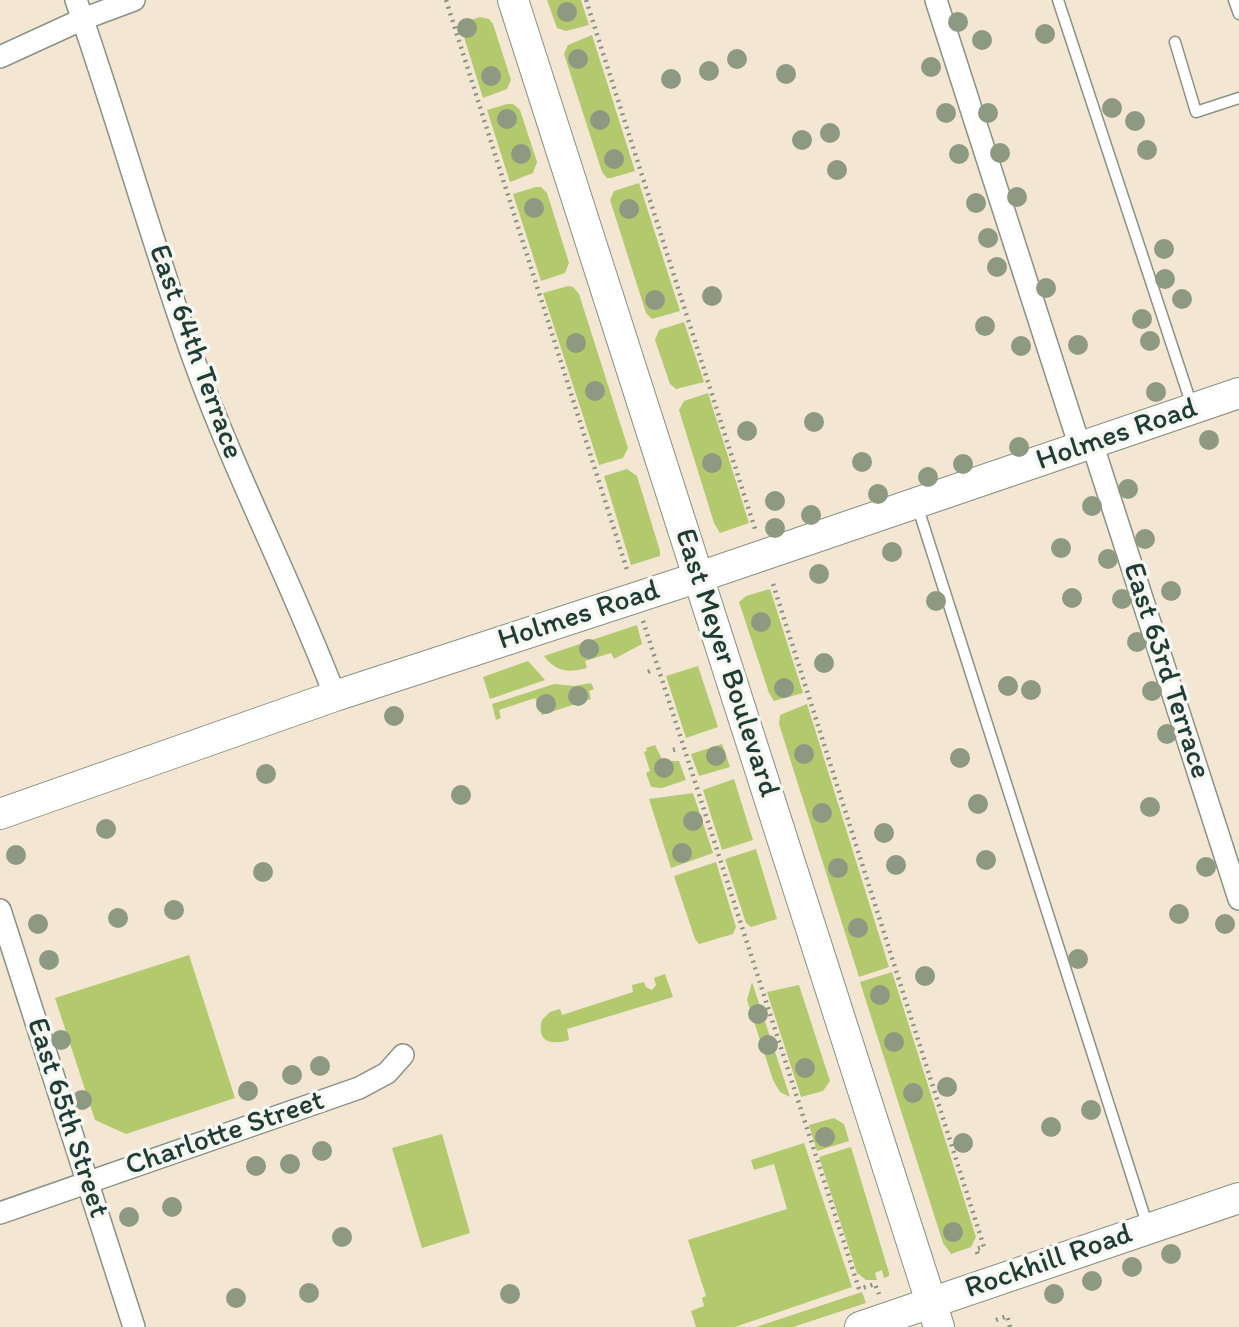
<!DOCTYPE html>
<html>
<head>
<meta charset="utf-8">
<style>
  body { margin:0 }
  canvas { display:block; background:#f3e7d3 }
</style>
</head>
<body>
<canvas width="1239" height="1327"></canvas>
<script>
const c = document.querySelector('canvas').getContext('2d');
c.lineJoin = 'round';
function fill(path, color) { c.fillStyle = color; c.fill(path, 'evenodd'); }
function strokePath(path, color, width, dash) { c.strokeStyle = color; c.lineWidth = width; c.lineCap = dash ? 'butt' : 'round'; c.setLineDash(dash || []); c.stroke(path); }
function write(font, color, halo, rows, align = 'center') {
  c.font = font + ' Itim,sans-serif'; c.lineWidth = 7; c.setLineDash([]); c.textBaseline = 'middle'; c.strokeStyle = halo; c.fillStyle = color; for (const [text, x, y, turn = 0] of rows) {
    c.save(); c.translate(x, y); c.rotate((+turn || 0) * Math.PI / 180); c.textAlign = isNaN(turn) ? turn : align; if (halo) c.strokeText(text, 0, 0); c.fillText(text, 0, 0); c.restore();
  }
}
const green = new Path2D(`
  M547,0H581L589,25L566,31L557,28Z
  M480,17L489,19L493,24L511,80L507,89L483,98L460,24Z
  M592,35L635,171L611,178H607L602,172L564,54L568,45Z
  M507,104H513L520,110L537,162L533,173L510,182L487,110Z
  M639,183L680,311L652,319L646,313L610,200L614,191Z
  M536,187H541L547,193L569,263L565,273L541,281L513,194Z
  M568,286L573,287L579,294L628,448L623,458L599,465L543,293Z
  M684,322L704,382L676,389L670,384L655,340L659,330Z
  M708,393L749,523L720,533L714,523L679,410L684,401Z
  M627,469L637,476L660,551V556L631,565L604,476Z
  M770,589L803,693L774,701L769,693L739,602L746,596Z
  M637,625L642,644L614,659L611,653L585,661L587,668C568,673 556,672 544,656Z
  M528,661L545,680L490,699L483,677Z
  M698,666L718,727L686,738L666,676Z
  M591,683L594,689L589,691L591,699L542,715L535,698L499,710L501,718L496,720L492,704L554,684L574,686Z
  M807,704L889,967L859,977L779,724L780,715Z
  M722,744L730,767L699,776L691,754Z
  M655,745L663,761H679L686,780L662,788L651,787L646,773L650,771L644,752L647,751L646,748Z
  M734,779L753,840L722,850L703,790Z
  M693,793L713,853L671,868L649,799Z
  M756,849L777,919L751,927L746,923L725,859Z
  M716,862L736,927L733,934L699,944L695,939L674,876Z
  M189,955L235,1098L126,1134L95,1120L55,998Z
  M892,972L976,1237L971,1247L951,1254L943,1243L860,982Z
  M665,974L673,997L567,1029L569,1040C552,1045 536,1043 542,1020L550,1012L560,1009L562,1015L633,992L632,985L644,982L646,987L652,990L656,985L654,978Z
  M752,982L790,1097L780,1092L773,1080L747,1000Z
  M799,985L830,1081L823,1091L801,1097L767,992Z
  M834,1118L844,1124L849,1141L817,1151L809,1125Z
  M442,1134L470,1233L422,1248L392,1148Z
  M804,1143L852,1287L735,1327H696L691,1311L704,1306L702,1298L706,1296L688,1240L787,1209L774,1164L754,1170L751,1160Z
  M851,1147L889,1273V1276L884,1278L882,1270L875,1273L877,1280H866L857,1273L819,1157Z
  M862,1292L866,1303L793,1327H756Z`);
const path = new Path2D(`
  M446,0L628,573
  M586,0L755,529
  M773,584L984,1247L976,1249L979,1258
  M643,621L859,1289L875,1284L879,1294
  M648,672L652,670
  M673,750L677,749
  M996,1320L1007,1316L1010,1327`);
const service = new Path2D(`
  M1058,0L1192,406
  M1234,0L1239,14
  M1175,42L1196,112L1239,98
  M917,505L1148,1227`);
const minor = new Path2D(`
  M76,0C118,120 152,243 195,363C236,476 292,583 335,696
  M936,0L1080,447
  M0,57L83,19L134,0
  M1092,443L1239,899
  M0,910L134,1327
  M0,1213L359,1088L387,1073L403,1055`);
const secondary = new Path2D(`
  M513,0L939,1327
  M0,814L335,696L699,577L1239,393
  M860,1327L1239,1198`);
const trees = [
  [567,12],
  [958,22],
  [467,28],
  [1045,34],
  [982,40],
  [578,59],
  [737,59],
  [931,67],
  [709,71],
  [786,74],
  [491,76],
  [671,79],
  [1112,108],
  [946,113],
  [988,113],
  [507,119],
  [600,120],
  [1135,121],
  [830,133],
  [802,140],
  [1147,150],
  [1000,153],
  [521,154],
  [959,154],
  [614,159],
  [837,170],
  [1017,197],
  [976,203],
  [534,208],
  [629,209],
  [988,238],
  [1164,249],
  [997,267],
  [1165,279],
  [1046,288],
  [712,296],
  [1182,299],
  [655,300],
  [1142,319],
  [985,326],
  [1150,341],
  [576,343],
  [1078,345],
  [1021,346],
  [595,391],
  [1156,392],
  [814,422],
  [747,431],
  [1209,440],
  [1019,447],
  [862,462],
  [712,463],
  [963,464],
  [928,477],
  [1128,489],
  [878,494],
  [775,501],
  [1092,506],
  [811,515],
  [775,528],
  [1145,539],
  [1061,548],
  [892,552],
  [1108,559],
  [819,574],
  [1171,591],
  [1072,598],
  [1122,599],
  [936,601],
  [761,622],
  [1137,642],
  [589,649],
  [824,663],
  [1008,686],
  [784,688],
  [1031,690],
  [1152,691],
  [578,696],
  [546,704],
  [394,716],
  [1167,734],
  [804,754],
  [716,756],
  [960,758],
  [664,768],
  [266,774],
  [461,795],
  [978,804],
  [1150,807],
  [822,813],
  [693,821],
  [106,829],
  [884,833],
  [682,853],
  [16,855],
  [986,860],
  [896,865],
  [1206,867],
  [838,868],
  [263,872],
  [174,910],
  [1179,914],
  [118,918],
  [38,924],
  [1225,924],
  [858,928],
  [1078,959],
  [49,960],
  [925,976],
  [880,995],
  [758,1014],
  [61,1040],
  [894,1042],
  [768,1045],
  [320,1066],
  [805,1068],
  [292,1075],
  [947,1087],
  [248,1091],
  [913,1093],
  [82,1100],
  [1091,1110],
  [1051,1127],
  [825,1137],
  [963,1143],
  [322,1151],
  [290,1164],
  [256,1166],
  [172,1207],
  [129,1217],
  [953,1232],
  [342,1237],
  [1171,1254],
  [1132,1267],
  [1092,1281],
  [309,1293],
  [510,1294],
  [1054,1294],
  [236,1298]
];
const streetNames = [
  ["East 64th Terrace",195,352,70],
  ["Holmes Road",1117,435,-19],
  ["Holmes Road",579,616,-18],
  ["East Meyer Boulevard",726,663,72],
  ["East 63rd Terrace",1166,671,72],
  ["East 65th Street",67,1118,72],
  ["Charlotte Street",225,1134,-19],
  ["Rockhill Road",1049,1262,-19]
];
fill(green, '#b2c96e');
strokePath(service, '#899284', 13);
strokePath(minor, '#899284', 24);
strokePath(secondary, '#899284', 32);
strokePath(path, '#899284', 4.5, [2, 5]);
strokePath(service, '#fff', 10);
strokePath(minor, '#fff', 21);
strokePath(secondary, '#fff', 30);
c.fillStyle = '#8e9982';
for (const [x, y] of trees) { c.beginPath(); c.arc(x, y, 10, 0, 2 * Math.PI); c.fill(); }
write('30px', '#1f3d34', '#f6f6f2', streetNames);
</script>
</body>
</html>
